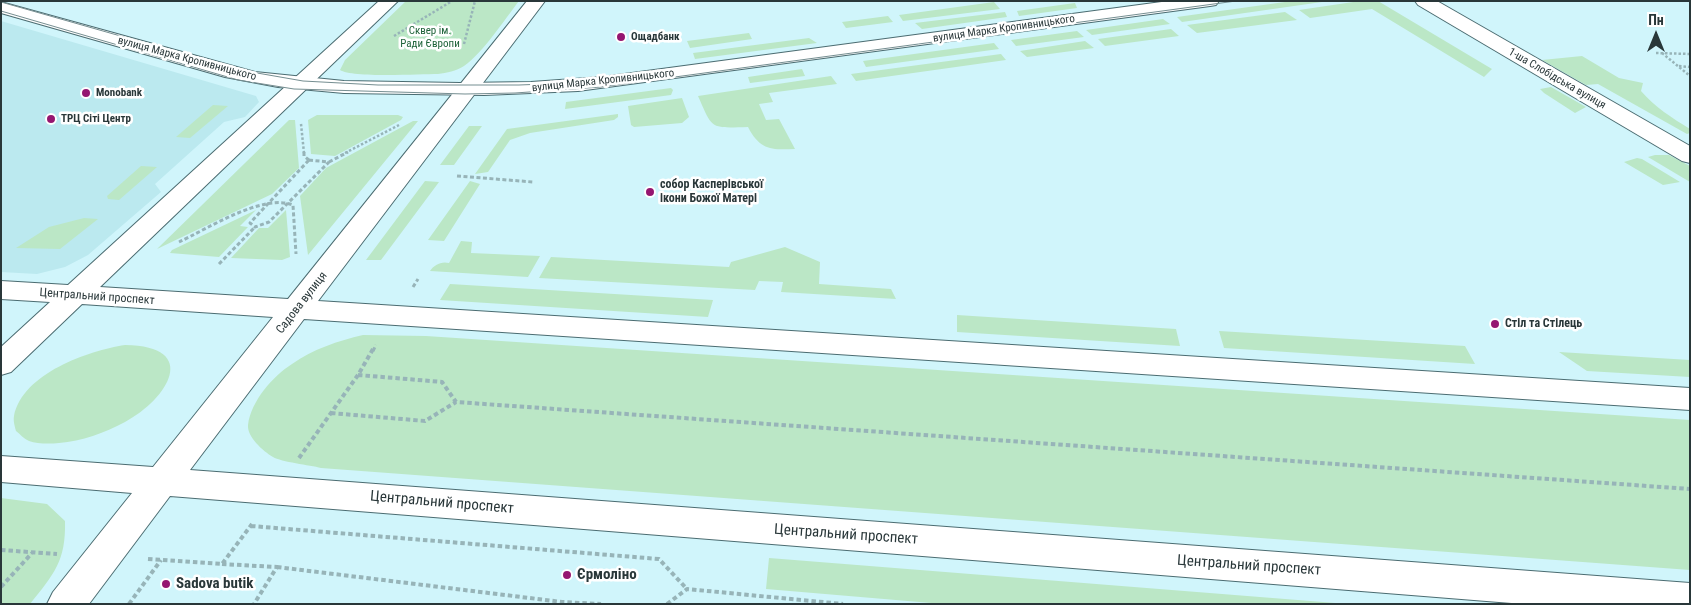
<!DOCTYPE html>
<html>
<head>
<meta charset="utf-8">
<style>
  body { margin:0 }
  #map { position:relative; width:1691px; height:605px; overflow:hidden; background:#d0f5fb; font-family:"Roboto Condensed",sans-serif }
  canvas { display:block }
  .frame { position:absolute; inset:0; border:2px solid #293739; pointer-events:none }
  .north { position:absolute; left:1631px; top:10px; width:50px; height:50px; -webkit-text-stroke:4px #fff; paint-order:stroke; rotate:0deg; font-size:14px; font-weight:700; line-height:20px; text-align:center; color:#293739 }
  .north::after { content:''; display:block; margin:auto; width:18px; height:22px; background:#293739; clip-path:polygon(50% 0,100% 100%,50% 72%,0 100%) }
</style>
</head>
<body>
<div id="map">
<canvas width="1691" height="605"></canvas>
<div class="frame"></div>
<div class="north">Пн</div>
</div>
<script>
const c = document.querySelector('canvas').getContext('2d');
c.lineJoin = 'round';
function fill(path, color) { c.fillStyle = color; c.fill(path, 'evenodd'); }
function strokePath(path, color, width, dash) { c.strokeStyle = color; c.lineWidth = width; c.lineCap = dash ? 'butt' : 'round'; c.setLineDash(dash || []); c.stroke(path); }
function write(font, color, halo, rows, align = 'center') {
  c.font = font + ' "Roboto Condensed",sans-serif'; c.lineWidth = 5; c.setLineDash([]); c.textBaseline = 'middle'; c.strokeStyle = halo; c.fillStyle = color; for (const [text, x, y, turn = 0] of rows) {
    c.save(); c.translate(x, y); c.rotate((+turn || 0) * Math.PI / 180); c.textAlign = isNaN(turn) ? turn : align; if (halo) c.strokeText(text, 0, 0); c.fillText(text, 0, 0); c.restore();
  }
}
const built = new Path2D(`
  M1,21L256,96L259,102L245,117L224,122L155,184L161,192L88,255L65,267L37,274L1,272Z`);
const green = new Path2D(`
  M406,1H519C505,19 482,54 464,66C456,71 447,73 438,74C420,74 352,78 340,70L345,60Z
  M1292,1H1329L1182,22L1177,17Z
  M1360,1H1378L1492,69L1484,77L1372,9L1310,18L1299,10Z
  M994,2L1000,9L903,21L899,15Z
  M1075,3L1077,8L1019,16L1017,11Z
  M1005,12L1007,17L922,29L915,23Z
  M1285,12L1297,20L1197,33L1187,25Z
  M888,16L893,22L846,28L842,22Z
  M1163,19L1170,24L1092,35L1086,30Z
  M1171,29L1179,36L1105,46L1098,39Z
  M1077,31L1084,37L1016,46L1011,40Z
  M749,33L752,39L690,48L687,41Z
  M809,38L817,43L695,59L693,53Z
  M1085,41L1094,48L1027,57L1020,51Z
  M994,43L999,49L866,67L863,61Z
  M1001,54L1006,60L856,81L851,74Z
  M1582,56L1619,78L1643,83L1641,91C1655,107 1672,118 1690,129V133L1687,134L1598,84L1586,85L1542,60Z
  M802,69L805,76L750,83L748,77Z
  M831,76L837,84L769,93L773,102L759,104L766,120L779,119L795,149C771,150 760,150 748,127C710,128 713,130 698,96Z
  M1551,87L1586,107L1575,113L1544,93L1540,89Z
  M671,88L673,90L671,95L565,109L566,102Z
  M682,98L689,117L682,123L634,127L631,125L628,106Z
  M213,105L228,106L190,138L176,137Z
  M618,114V117L614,120L530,133L510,140L488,172L475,174L507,129Z
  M317,115H398L403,117L401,120L335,156L311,154L308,120Z
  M289,120H295L299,168L272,194L157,249Z
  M413,121H418L308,255L300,196L326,168Z
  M469,126H482L454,165H440Z
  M1655,155H1669L1690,166V182L1648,157Z
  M1637,158L1642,159L1680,182L1663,185L1624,162Z
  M141,166L157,167L119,200L108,199L107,196Z
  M425,181L439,182L381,260H366Z
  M470,181L480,184L444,241L428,240Z
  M256,210L240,226L248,227L219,257L170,253L172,250Z
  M286,210L290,257L282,260L231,258L259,228H268Z
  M84,218L98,219L60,249L16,248L49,227Z
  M461,241L472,242L471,253L540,256L528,277L430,271C434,265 441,261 449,263Z
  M785,247L820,262L819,284L891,289L896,299L781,292L783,282L759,281L755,290L539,278L551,257L729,267L731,262Z
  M450,284L713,300L708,317L440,300Z
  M957,315L1176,329L1180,346L957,332Z
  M1219,331L1465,346L1475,364L1224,348Z
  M363,335L426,336L1690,420V570L321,468C310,465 281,462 273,457C263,451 247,437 248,425C251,401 273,376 292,364C313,349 338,341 363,335Z
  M125,345C201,346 168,399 125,422C104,433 82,441 59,443C50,444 37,444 29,441C24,439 20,434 16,431C15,427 13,421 14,416C23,373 88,351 125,345Z
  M1559,352L1690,360V377L1587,371Z
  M1,498L47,504L65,521C66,561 54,574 30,604H1Z
  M769,558L1348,604H943L766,589Z`);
const pathFar2 = new Path2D(`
  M394,36L452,1
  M464,44L475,1
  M1656,53L1690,54
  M1662,53L1690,76
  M1679,66L1690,67
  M301,124L304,153
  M345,153L399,125`);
const pathFar1 = new Path2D(`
  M304,152V156L309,160
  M309,160L329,162L269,222L255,227L250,223Z
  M329,162L348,152
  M457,176L533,182
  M179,242C207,229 263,193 293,205L296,254
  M219,264L255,227
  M413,287L418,279
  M373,351L376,345`);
const path = new Path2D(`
  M373,349L358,375L442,382L456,402L1690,489
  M331,413L425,421L456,402
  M299,458L358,375
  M251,526L659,559L687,589
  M1,550L57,554
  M148,559L222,564L252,524
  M222,564L277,567L254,604
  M277,567L562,602L601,604
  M1,587L32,553
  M129,604L161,560
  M667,604L687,589L843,604`);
const minor = new Path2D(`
  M1169,1H1219L1216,5L1210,6L578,91L484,95L344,93L278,87L225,77L1,13V2L255,72L344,81L460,83L531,82L602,77Z
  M1415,1H1437L1690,146V163L1682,161L1418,5Z`);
const major = new Path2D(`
  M379,1H398L100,287L288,299L527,1H545L318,301L1690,388V410L304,319L190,470L1690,583V604H1524L170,496L89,604H47L53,592L132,493L1,482V456L153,467L273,317L82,304L11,372L1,375V347L50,302L1,299V281L68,285Z`);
const tram = new Path2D(`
  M1,2L240,70L303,81L378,85H519L570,83L637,75
  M1,11L238,80L294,89L465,94L515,93L601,87L1236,1`);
const markers = [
  [621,37,5,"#951670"],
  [86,93,5,"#951670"],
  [51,119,5,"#951670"],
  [650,192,5,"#951670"],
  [1495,324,5,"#951670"],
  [567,575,5,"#951670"],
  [166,584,5,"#951670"]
];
const farStreetnames = [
  ["вулиця Марка Кропивницького",1004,29,-8],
  ["вулиця Марка Кропивницького",187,59,15],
  ["1-ша Слобідська вулиця",1557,79,30],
  ["вулиця Марка Кропивницького",603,81,-6]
];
const farParknames = [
  ["Сквер ім.",430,31],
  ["Ради Європи",430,44]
];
const farPoinames = [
  ["Ощадбанк",631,37],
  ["Monobank",96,93],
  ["ТРЦ Сіті Центр",61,119]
];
const poiNames = [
  ["собор Касперівської",660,185],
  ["ікони Божої Матері",660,199],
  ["Стіл та Стілець",1505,324]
];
const streetNames = [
  ["Центральний проспект",97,297,4],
  ["Садова вулиця",302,303,-52]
];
const nearStreetnames = [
  ["Центральний проспект",442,503,5],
  ["Центральний проспект",846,535,4],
  ["Центральний проспект",1249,566,4]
];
const nearPoinames = [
  ["Єрмоліно",577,575],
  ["Sadova butik",176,584]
];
fill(built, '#bbe9ef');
fill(green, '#bbe7c6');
strokePath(minor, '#4b6c71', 2);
strokePath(major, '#4b6c71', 2);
strokePath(pathFar2, '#97b4b8', 2.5, [2.5, 2]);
strokePath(pathFar1, '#97b4b8', 3, [4, 2.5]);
strokePath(path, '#97b4b8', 4, [4.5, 3]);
fill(minor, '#fff');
fill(major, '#fff');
strokePath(tram, '#758e91', 1);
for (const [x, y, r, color] of markers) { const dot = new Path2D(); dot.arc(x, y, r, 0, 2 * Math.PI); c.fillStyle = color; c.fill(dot); strokePath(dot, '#fff', 2); }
write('11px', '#293739', '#fff', farStreetnames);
write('11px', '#1f633a', '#fff', farParknames);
write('bold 11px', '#293739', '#fff', farPoinames, 'left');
write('bold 12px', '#293739', '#fff', poiNames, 'left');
write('12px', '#293739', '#fff', streetNames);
write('15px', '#293739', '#fff', nearStreetnames);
write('bold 15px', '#293739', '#fff', nearPoinames, 'left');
</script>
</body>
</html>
